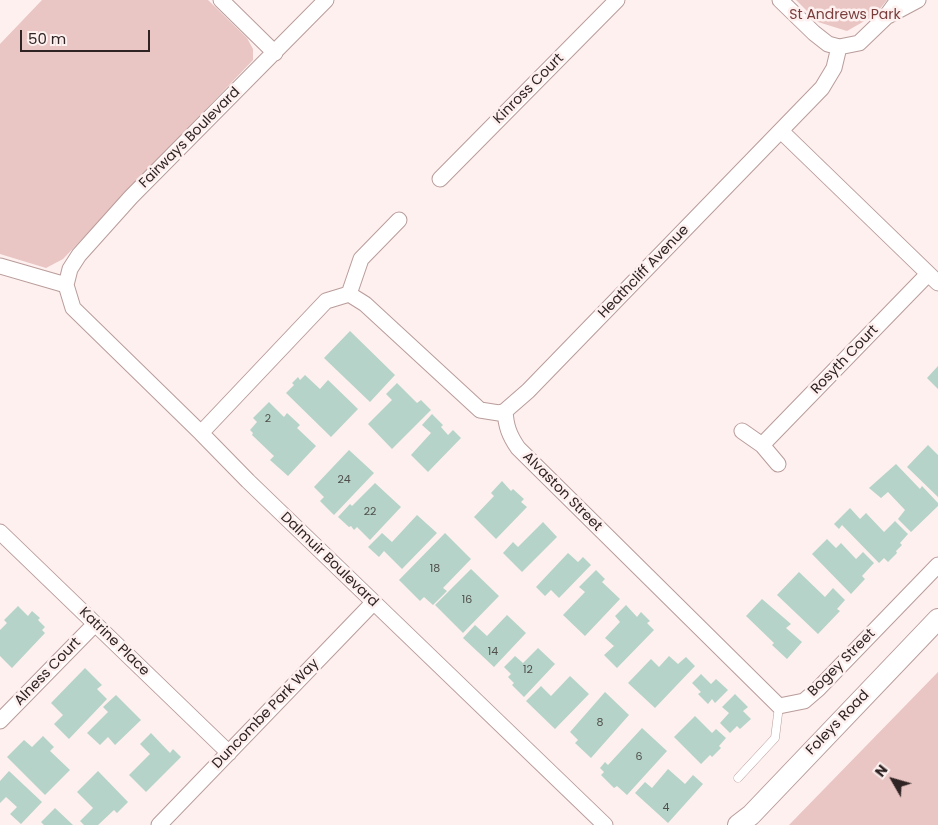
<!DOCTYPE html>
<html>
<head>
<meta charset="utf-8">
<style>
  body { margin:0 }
  #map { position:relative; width:938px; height:825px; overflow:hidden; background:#fdf0ef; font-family:Poppins,sans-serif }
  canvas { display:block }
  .north { position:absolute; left:868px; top:755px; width:50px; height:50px; -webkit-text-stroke:4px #fdf0ef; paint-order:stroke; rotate:308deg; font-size:14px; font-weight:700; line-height:20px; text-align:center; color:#2f2323 }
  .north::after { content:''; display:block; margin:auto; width:18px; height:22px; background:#2f2323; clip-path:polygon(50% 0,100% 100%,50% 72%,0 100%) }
  .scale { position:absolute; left:20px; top:30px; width:130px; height:22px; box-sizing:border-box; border:2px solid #2f2323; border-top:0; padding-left:6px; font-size:15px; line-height:18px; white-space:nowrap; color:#2f2323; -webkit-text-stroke:4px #fdf0ef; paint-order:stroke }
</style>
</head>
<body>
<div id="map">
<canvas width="938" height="825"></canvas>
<div class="north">N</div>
<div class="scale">50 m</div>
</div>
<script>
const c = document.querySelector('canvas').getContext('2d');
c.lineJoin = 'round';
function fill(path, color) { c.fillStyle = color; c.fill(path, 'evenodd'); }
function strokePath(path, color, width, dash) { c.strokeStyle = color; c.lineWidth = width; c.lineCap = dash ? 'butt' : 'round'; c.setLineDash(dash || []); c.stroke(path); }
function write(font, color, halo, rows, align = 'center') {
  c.font = font + ' Poppins,sans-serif'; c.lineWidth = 5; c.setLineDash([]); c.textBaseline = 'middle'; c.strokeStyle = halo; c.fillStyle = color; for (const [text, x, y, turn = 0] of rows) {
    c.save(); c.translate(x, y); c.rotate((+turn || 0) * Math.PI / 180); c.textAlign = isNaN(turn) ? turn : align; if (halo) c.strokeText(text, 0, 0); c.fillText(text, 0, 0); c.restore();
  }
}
const green = new Path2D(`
  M42,0H208L247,38L253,49V60L63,259L46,268L0,254V44Z
  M796,0H887L875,15L847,31L818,22Z
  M938,672V825H789Z`);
const building = new Path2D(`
  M350,331L395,375L370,402L324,358Z
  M938,366V389L927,378Z
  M305,375L320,389L328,380L358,409L331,437L286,393L294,385L292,383L298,377L300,380Z
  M397,383L417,403L421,400L431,410L392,449L368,424L392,400L386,394Z
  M269,402L284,417L287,413L300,425L297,428L316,446L288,476L270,460L274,456L252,435L253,433L250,430L257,422L253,418Z
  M432,414L443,425L441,427L448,435L453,430L461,438L428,472L411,455L431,433L422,425Z
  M928,445L938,455V497L907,467Z
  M349,450L374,473L334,515L320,501L324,497L314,487Z
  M896,464L920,489L922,486L938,503V506L911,532L898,519L905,510L888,492L881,498L869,488Z
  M502,481L511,491L513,489L524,499L521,502L527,507L496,539L474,517L494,496L491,493Z
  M375,483L401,507L370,540L357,527L354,530L351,526L349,527L338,517L350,504L352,506Z
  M850,508L860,519L866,513L884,532L895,521L908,534L900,543L902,545L896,551L897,553L888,562L884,558L879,563L842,525L839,529L834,524Z
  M417,515L437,533L402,569L384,551L379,557L368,547L382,533L392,542Z
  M543,522L557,537L522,572L503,553L513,542L518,547Z
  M445,533L471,559L443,588L447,591L433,605L424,597L420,601L399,580Z
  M827,539L836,548L841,543L856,559L863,552L874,563L862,576L865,579L851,594L812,554Z
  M568,553L578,562L583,557L591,565L559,598L551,590L545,596L536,587Z
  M471,569L499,596L463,633L435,605Z
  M596,570L605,579L602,582L620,599L585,636L563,615L585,592L579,587Z
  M799,572L825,597L833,588L845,600L837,609L840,611L818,634L777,595Z
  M762,599L791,624L786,628L802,642L787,659L772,645L774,643L746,616Z
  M626,605L637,617L641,612L650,621L647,623L654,630L617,668L604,655L614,646L605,638L620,622L615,616Z
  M18,606L28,616L32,611L40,618L38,620L45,627L42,630L45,633L12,668L0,656V630L7,623L4,620Z
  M507,615L526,633L494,667L463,638L475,625L487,636Z
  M538,648L555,664L524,697L512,685L514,683L508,677L511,674L504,667L515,656L523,663Z
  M669,656L678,664L686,657L695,666L655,708L628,683L651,659L659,667Z
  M85,668L102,685L97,689L107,699L69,739L54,724L63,715L51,703Z
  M701,674L711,684L716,679L728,690L715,703L712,699L708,704L698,694L701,692L692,683Z
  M570,676L589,694L555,729L526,701L541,686L551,696Z
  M605,692L629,715L591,758L575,743L578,740L570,732Z
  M735,694L748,707L743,711L751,719L740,729L737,726L730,733L720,723L729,713L722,707Z
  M116,695L141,720L115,745L108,737L100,745L87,733L108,712L103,707Z
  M695,716L712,733L716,729L726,738L719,746L721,748L712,757L710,755L701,764L674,737Z
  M642,728L667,751L627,795L617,786L614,788L601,775L604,772L600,768L605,762L608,765Z
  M151,733L170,753L173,749L181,757L146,792L129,775L150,754L140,744Z
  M43,736L54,747L50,751L70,770L45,795L7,757L24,740L32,747Z
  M668,769L685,784L693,775L703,784L668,823L635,793L645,782L652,788Z
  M9,771L42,802L21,824L10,814L17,807L6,797L0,803V781Z
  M98,771L128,802L117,813L114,810L98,825H84L80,821L93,808L77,792Z
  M55,808L73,825H44L41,822Z`);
const lane = new Path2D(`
  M738,778L775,738L779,706`);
const street = new Path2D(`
  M221,0L275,53
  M780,0L814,33L828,44L839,47L859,43L885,18L898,0
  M888,16L918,0
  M781,131L938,283
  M440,179L617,0
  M0,266L66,285
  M66,285L73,308L201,433L248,481L605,825
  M66,285L70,269L79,255L131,197L326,0
  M349,294L361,259L399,220
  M505,411L528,391L822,88L834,68L839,47
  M742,431L762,445L778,464
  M201,433L326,301L349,294L365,304L480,410L499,413L505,411C506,426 509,435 518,448L779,706L804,701L818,689L938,565
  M762,445L928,274
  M0,532L229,753
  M0,721L95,624
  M159,825L373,603`);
const secondary = new Path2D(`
  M738,825L751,815L938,619`);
const numberNames = [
  ["2",268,419],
  ["24",344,480],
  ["22",370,512],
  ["18",435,569],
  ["16",467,600],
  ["14",493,652],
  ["12",528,670],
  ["8",600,723],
  ["6",639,757],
  ["4",666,808]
];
const parkNames = [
  ["St Andrews Park",845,15]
];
const streetNames = [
  ["Kinross Court",529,89,-45],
  ["Fairways Boulevard",190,138,-45],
  ["Heathcliff Avenue",644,272,-46],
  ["Rosyth Court",845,360,-46],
  ["Alvaston Street",562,492,45],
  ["Dalmuir Boulevard",329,560,44],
  ["Katrine Place",114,642,44],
  ["Bogey Street",842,663,-45],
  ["Alness Court",48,672,-46],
  ["Duncombe Park Way",266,714,-46],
  ["Foleys Road",838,723,-46]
];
fill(green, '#e9c5c3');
fill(building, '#b5d3c8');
strokePath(lane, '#b99c9a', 9);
strokePath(street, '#b99c9a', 17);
strokePath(secondary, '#b99c9a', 22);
strokePath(lane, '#fff', 8);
strokePath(street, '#fff', 15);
strokePath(secondary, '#fff', 20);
write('11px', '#504f4c', null, numberNames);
write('14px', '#793d3b', '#fdf0ef', parkNames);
write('14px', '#2f2323', '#fdf0ef', streetNames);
</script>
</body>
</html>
